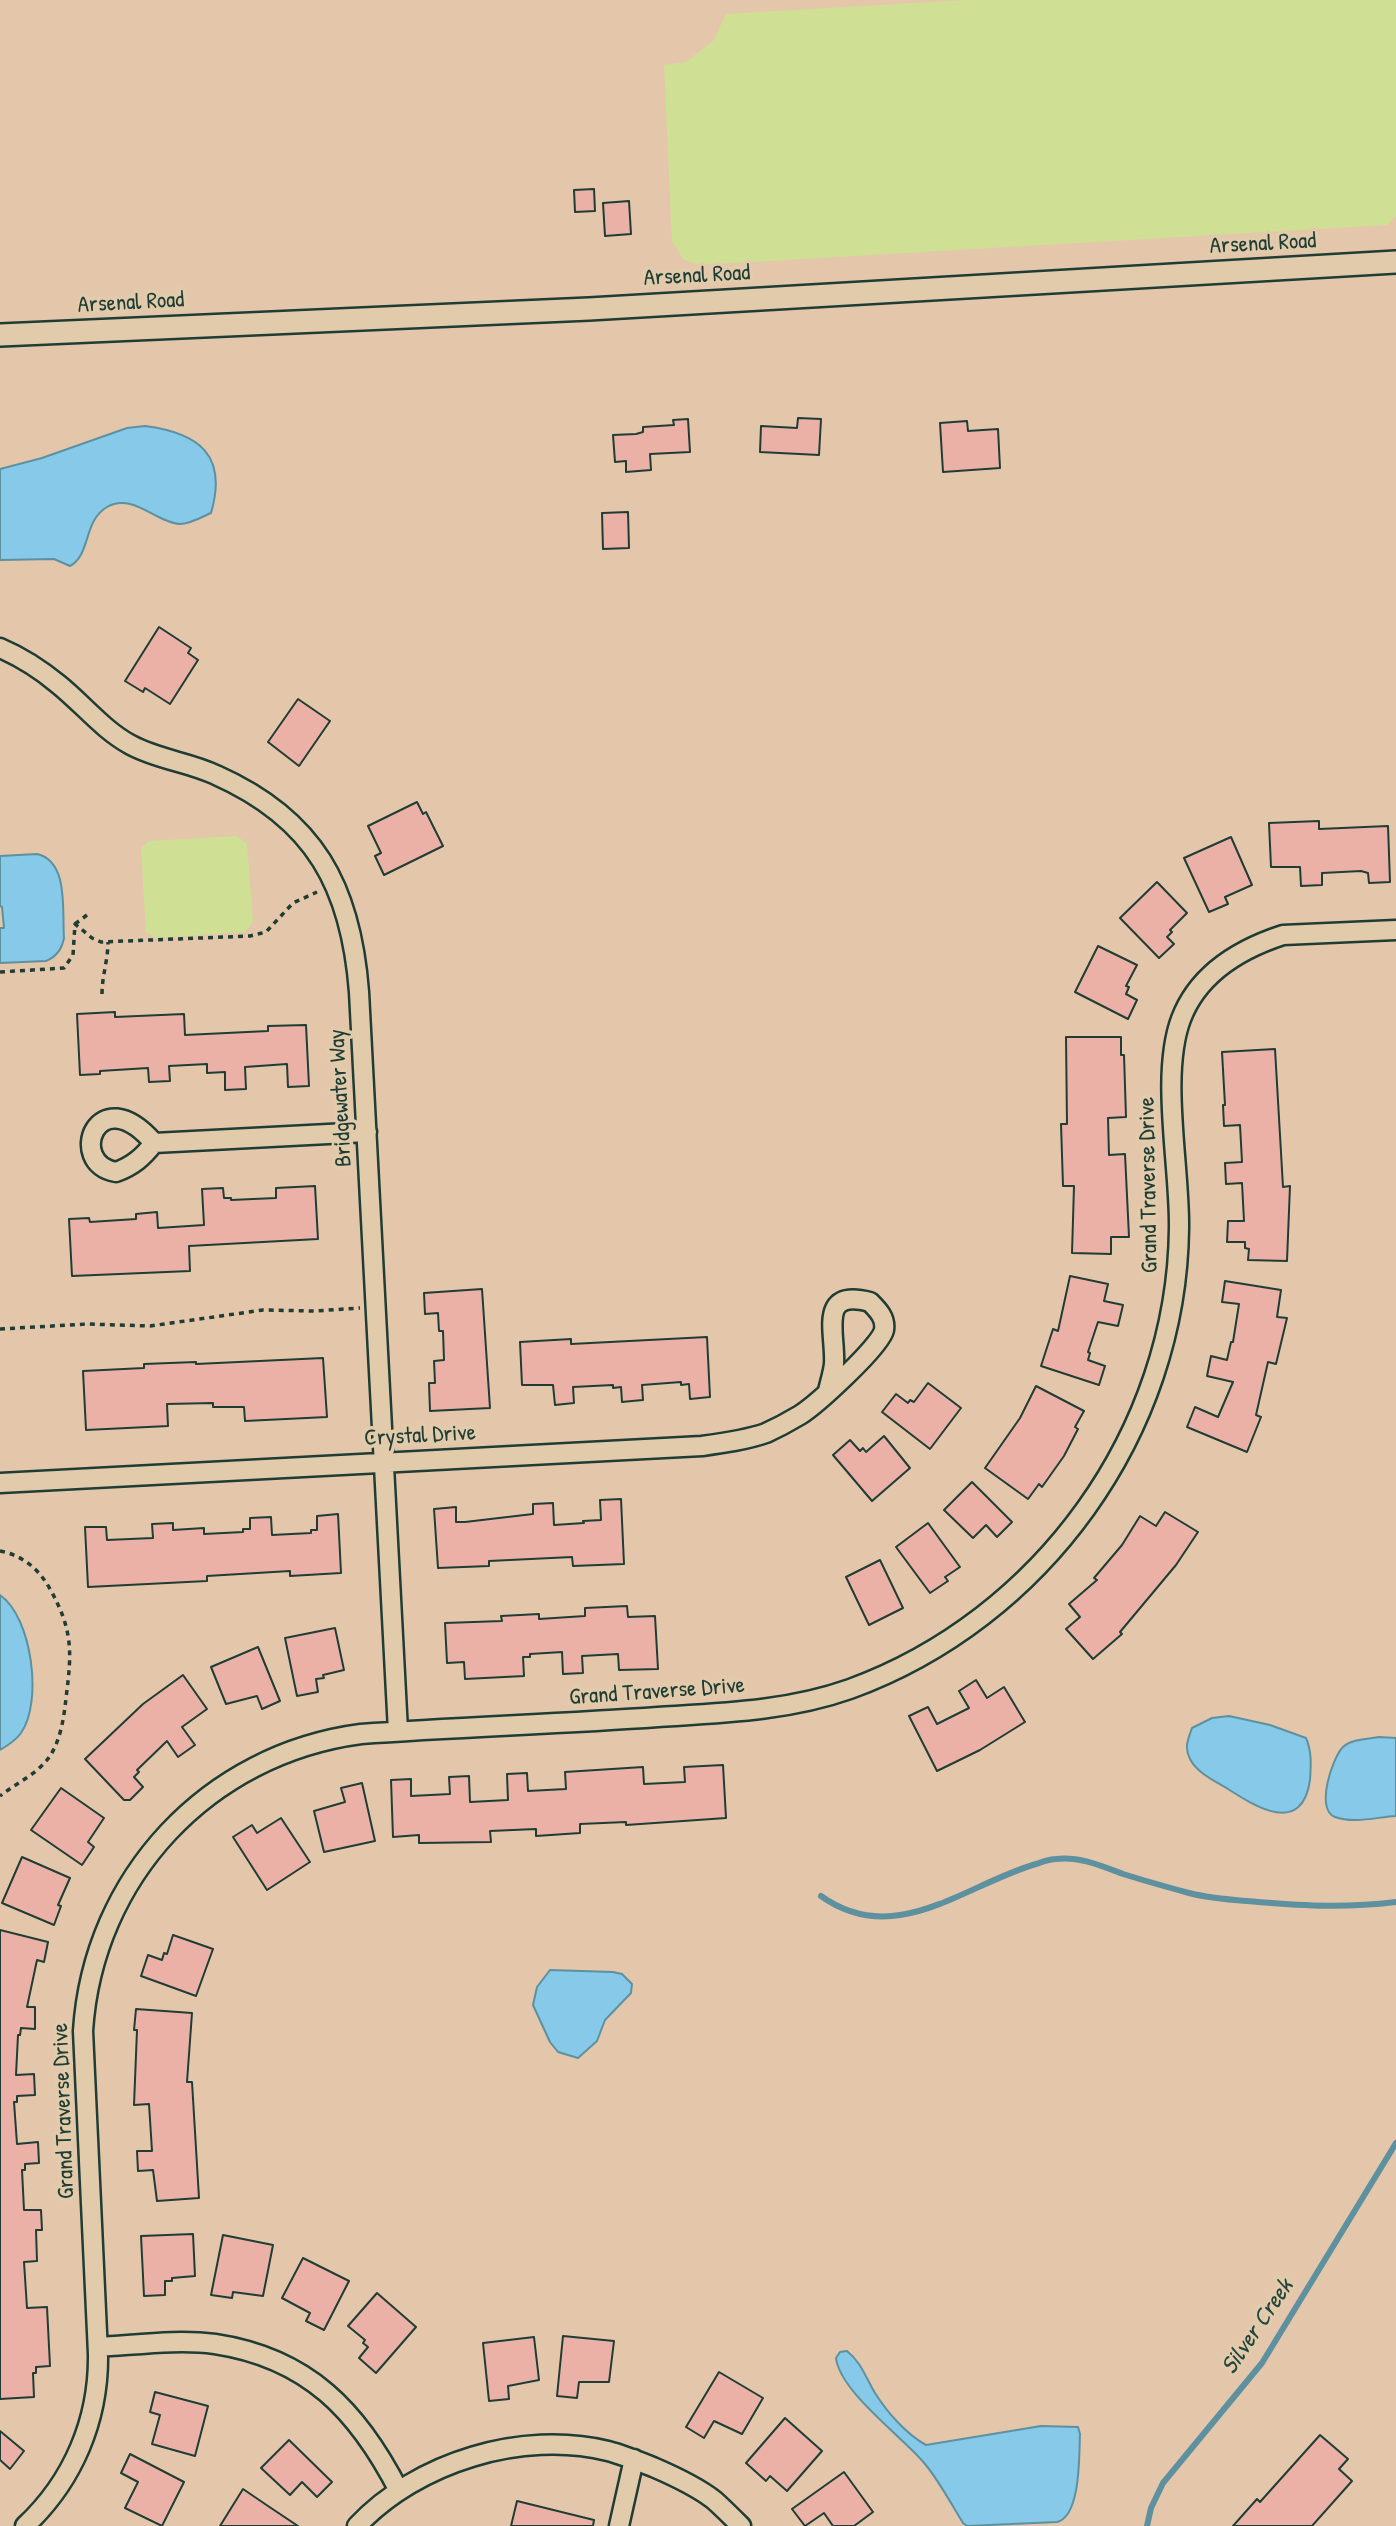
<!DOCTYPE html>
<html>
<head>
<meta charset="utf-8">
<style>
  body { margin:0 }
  canvas { display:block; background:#e4c6aa }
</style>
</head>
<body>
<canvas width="1396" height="2526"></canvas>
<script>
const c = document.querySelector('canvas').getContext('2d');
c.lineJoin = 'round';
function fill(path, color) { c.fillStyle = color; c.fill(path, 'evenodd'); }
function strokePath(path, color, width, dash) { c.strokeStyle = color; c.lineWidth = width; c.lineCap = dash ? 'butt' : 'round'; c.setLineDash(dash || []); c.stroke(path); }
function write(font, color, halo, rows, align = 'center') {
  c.font = font + ' "Patrick Hand",sans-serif'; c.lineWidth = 7; c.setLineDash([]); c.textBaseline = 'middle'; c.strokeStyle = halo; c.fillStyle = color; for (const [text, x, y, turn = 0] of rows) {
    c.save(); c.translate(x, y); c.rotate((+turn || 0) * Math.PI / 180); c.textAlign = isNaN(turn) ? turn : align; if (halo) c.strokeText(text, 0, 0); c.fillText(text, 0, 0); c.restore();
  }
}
const green = new Path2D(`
  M966,0H1396V216L1387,225L699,265L683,259L672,241L664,65L686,62L714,40L726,14Z
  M237,836L247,844L253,922L245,932L156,938L146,932L141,848L149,841Z`);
const water = new Path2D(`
  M145,426C199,433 228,455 211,513C202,517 190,524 180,524C157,523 132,492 107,507C83,521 91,555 70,566L54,559L0,560V469L42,458L127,428Z
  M37,854C69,861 62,911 64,938C62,949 56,957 46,961L0,963V928H4L2,907L0,906V856Z
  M0,1595C32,1617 43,1702 21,1733C16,1740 7,1746 0,1750Z
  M1229,1716L1270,1725L1306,1738C1312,1752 1311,1765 1310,1780C1302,1836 1256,1807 1228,1789C1215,1781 1197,1773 1190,1759C1184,1748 1188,1739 1192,1728L1212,1718Z
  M1379,1737L1396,1738V1816C1377,1817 1354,1824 1335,1817C1315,1810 1332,1758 1343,1747C1351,1739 1368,1739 1379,1737Z
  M550,1970L613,1972L622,1974L632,1984L631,1993L605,2020L597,2041L578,2058L558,2052L550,2042L533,2005L537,1987Z
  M847,2351C861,2362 866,2378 875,2393C887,2412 906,2434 926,2445L1041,2426L1078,2427L1080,2434C1079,2455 1081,2516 1057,2522L967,2526L963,2523C951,2504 940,2482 925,2464C903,2437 840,2392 836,2358L840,2352Z`);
const stream = new Path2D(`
  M821,1896C895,1949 964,1885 1036,1864C1042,1862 1049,1859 1056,1859C1079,1856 1102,1866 1123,1874C1145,1881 1167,1887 1189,1893C1212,1899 1235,1900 1258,1902C1308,1906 1346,1908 1396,1902
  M1147,2526L1151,2508L1163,2483L1262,2363L1396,2143`);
const building = new Path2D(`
  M594,189L595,211L575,212L574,190Z
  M629,201L631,234L605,236L603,203Z
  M798,418L821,419L819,455L760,452L761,426L797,428Z
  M688,419L690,452L650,454L651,470L626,472V461L615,462L613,435L636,434L643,432V427L674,425L673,420Z
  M967,421L968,431L998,429L1000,468L943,472L940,423Z
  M628,512L629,548L603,549L602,513Z
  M159,627L191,648L188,653L198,660L170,704L145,688L143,692L125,681Z
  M298,699L330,721L299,766L268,742Z
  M417,802L423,814L426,812L443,846L384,875L375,856L381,853L368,826Z
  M1319,821V829L1388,826L1390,882L1369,883L1368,873L1361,871L1322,873V885L1301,886L1300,867H1271L1269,823Z
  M1231,837L1252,885L1225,897L1228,904L1209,912L1184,858Z
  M1157,882L1187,913L1170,930L1172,932L1167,937L1174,944L1159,958L1120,918Z
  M1098,946L1137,965L1126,986L1129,987L1126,994L1137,1000L1128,1019L1075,992Z
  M115,1012V1017L184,1014L185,1035L268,1031V1026L306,1025L309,1086L288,1087L287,1064L245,1067L246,1089L225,1090V1072L207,1073V1064L169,1066L170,1081L149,1082L148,1068L100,1071V1074L80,1075L77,1014Z
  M1066,1037H1121V1055H1124L1126,1117L1108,1118L1109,1155L1125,1154L1129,1237H1111V1254L1072,1253L1074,1186H1063L1061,1124H1067Z
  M1275,1049L1283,1187L1290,1186L1287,1261L1248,1260L1249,1249L1245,1248V1242H1227L1228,1221H1244L1242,1183L1226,1184L1225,1163L1242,1162L1240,1125L1224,1126L1223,1105H1225L1222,1052Z
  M315,1186L318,1239L189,1246L190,1271L72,1276L69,1219L89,1218L90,1222L136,1219V1214L157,1212L158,1228L204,1225L202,1189L223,1188L224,1198H231V1200L276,1198V1188Z
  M1070,1276L1108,1284L1104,1301L1123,1305L1118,1326L1098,1322L1088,1352L1090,1353L1088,1360L1105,1366L1099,1385L1041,1366L1053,1329L1058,1331Z
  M1225,1281L1281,1290L1277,1317L1287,1318L1276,1364L1268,1362L1256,1415L1261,1417L1247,1452L1187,1427L1195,1407L1218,1417L1233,1382L1207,1376L1211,1356L1227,1360L1231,1342H1233L1239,1304L1222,1302Z
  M482,1289L490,1408L430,1411L429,1383H435L434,1361L444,1360L443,1331H439L438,1313L425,1314L424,1293Z
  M707,1337L710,1397L690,1399L689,1384L681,1385V1382L642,1385L643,1400L632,1401L622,1402L621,1387L613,1388V1385L573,1387L574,1403L555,1405L553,1385H522L520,1342L571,1339V1344Z
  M323,1358L327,1417L245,1421L244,1407H213V1403L167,1404L168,1426L86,1430L83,1371L144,1368V1364L196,1362V1364Z
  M928,1383L961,1408L930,1449L882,1412L896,1394L908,1403L910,1400L914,1402Z
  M1036,1386L1084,1411L1075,1427L1078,1429L1064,1456L1042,1487L1039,1484L1028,1499L985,1468L1020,1418Z
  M884,1436L910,1468L872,1501L833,1455L850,1440L860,1451L863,1448L866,1452Z
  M972,1482L1012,1522L997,1537L986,1525L973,1538L944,1510Z
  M621,1499L624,1564L573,1566L572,1557L489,1561V1566L438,1568L434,1509L456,1507V1522H465L533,1514V1504L553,1503L554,1525L584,1523L583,1521L601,1520L600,1500Z
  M1165,1512L1198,1532L1176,1565L1120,1632L1122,1634L1093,1659L1066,1629L1080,1617L1069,1604L1097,1580L1094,1578L1122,1545L1140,1516L1156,1526Z
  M338,1514L341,1573L290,1576V1571L207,1576V1581L88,1587L85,1527H106L107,1540L153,1538L152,1524L173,1523V1530L204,1528V1534L243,1532V1529H250V1518L271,1517L272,1535L311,1533V1530H317V1516Z
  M928,1523L960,1567L945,1577L948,1581L930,1593L896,1547Z
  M880,1560L903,1608L869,1625L846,1577Z
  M627,1606L628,1617L655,1616L658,1669L619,1670L618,1654L582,1656L583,1673L563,1674L562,1652L530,1654V1657H523L524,1676L465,1679L464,1662L447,1663L445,1623L502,1621L501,1616L539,1614V1619L585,1616V1608Z
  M335,1628L344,1670L323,1675L324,1678L316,1679L318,1692L297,1696L285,1638Z
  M258,1647L280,1701L262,1709L257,1696L226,1704L211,1667Z
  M183,1675L207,1709L182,1727L195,1745L178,1757L167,1741L137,1770L139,1772L134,1777L143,1787L130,1800H124L85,1759L143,1704Z
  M976,1680L987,1698L1004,1687L1025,1722L980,1750L937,1771L909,1716L928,1707L937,1724L969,1708L959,1691Z
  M723,1765L726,1818L626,1825V1822L580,1824V1833L536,1836V1829L490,1831L491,1842L419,1843V1835L393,1837L391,1780L411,1779V1796L450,1794L449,1777L469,1776L470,1802L508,1800L507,1774L527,1773L528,1791L566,1789L565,1772L643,1767L644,1784L685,1782L684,1767Z
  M362,1783L375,1841L324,1852L314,1811L345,1802L341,1788Z
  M61,1788L104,1818L88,1842L94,1847L82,1865L31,1830Z
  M281,1818L310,1862L267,1890L233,1837L252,1825L257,1833Z
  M22,1857L70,1878L58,1905L61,1906L54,1925L2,1903Z
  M0,1930L48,1942L44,1962L37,1960L27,2007H35V2029L21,2028L20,2035H18L16,2075L34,2074L35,2095L17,2096V2102H14L17,2144L38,2142L39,2163L25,2164V2170H22L24,2210H41L42,2230H36L37,2261L24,2262L27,2308L47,2307L50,2366L36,2367V2373H33L34,2397L0,2399Z
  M173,1935L213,1949L196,1996L141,1976L148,1955L162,1960L164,1953L167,1954Z
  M136,2009L192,2013L187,2082H192L199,2198L157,2201L153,2170L138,2171L137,2151H152L149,2104L134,2105L137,2030H134Z
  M193,2234L195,2276L172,2278V2281H165V2295L144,2296L141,2236Z
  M223,2235L273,2245L263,2296L233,2292L232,2298L211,2295Z
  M303,2258L349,2281L324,2330L306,2321L310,2313L282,2298Z
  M377,2293L416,2327L376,2373L359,2358L368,2347L363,2343L365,2340L348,2326Z
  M563,2336L614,2341L609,2382H579L577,2398L557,2396Z
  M534,2337L539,2380L508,2386L509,2399L489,2401L483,2343Z
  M719,2372L763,2398L742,2434L714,2421L704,2438L686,2427Z
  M155,2392L208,2406L195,2456L152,2444L160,2415L150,2412Z
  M785,2418L822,2451L787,2491L770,2476L766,2481L746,2463Z
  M0,2431L24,2451L10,2469L0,2460Z
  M1320,2435L1348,2459L1339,2469L1352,2481L1312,2526H1233L1257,2499L1260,2502Z
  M289,2440L332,2482L317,2497L302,2482L290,2495L261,2468Z
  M130,2454L184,2482L162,2526L125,2508L138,2482L121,2473Z
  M844,2472L873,2512L854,2526H833L824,2513L805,2526L792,2509Z
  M243,2489L268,2506L298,2526H220Z
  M517,2501L594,2520L593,2526H511Z`);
const path = new Path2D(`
  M75,924L87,915
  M0,972L64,968L73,955L75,924L92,938L101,942L250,936L266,932L293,903L317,892
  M102,994C102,976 108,960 108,942
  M0,1329L87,1324L150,1326L263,1310L315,1311L360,1308
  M0,1551C22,1555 39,1569 50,1589C73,1630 72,1652 66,1698C64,1718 60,1744 47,1760C35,1775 15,1784 0,1796`);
const minor = new Path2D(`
  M0,648C21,657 41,670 58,684C83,704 103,730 131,745C159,760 189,762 216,775C315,819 351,887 359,992L398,1731
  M154,1143C143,1157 133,1166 116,1172C66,1164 97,1077 154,1143L367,1132
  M0,1483L702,1446C724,1443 746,1440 766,1433C777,1428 790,1421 800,1415C816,1405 881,1346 884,1330C886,1318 878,1310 870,1302C817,1288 836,1333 834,1364C833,1373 830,1382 828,1391
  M98,2347C136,2345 177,2339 215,2344C308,2358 358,2411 399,2491
  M25,2526C73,2481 99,2420 98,2354L83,2031C93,1877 208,1754 361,1734C460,1727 559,1724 658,1717C723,1713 788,1711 850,1689C1042,1619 1177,1432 1179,1228C1180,1167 1160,1075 1181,1019C1198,974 1240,949 1283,935L1396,930
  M357,2526C417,2462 522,2430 608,2451C623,2455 638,2461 653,2467C674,2476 696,2486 714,2500C723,2508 732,2517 741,2526
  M619,2526L634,2459`);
const tertiary = new Path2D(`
  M0,335L589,309L1396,262`);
const streetNames = [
  ["Arsenal Road",1263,244,-3],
  ["Arsenal Road",697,276,-3],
  ["Arsenal Road",131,303,-3],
  ["Bridgewater Way",341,1098,-93],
  ["Grand Traverse Drive",1149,1185,-91],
  ["Crystal Drive",420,1436,-3],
  ["Grand Traverse Drive",657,1692,-4],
  ["Grand Traverse Drive",64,2111,-92]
];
const waterNames = [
  ["Silver Creek",1258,2327,-56]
];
fill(green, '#cfe094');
fill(water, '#87c9e8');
strokePath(water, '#5d91a0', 2);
strokePath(stream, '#5d91a0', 6);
fill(building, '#ebb1a7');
strokePath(building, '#1f3d34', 2);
strokePath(minor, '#1f3d34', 23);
strokePath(tertiary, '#1f3d34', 26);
strokePath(path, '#1f3d34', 3.5, [5, 5]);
strokePath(minor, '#e2cbab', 18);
strokePath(tertiary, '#e2cbab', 21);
write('23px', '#1f3d34', '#e2cbab', streetNames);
write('italic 24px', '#24443d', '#e2cbab', waterNames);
</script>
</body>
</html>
